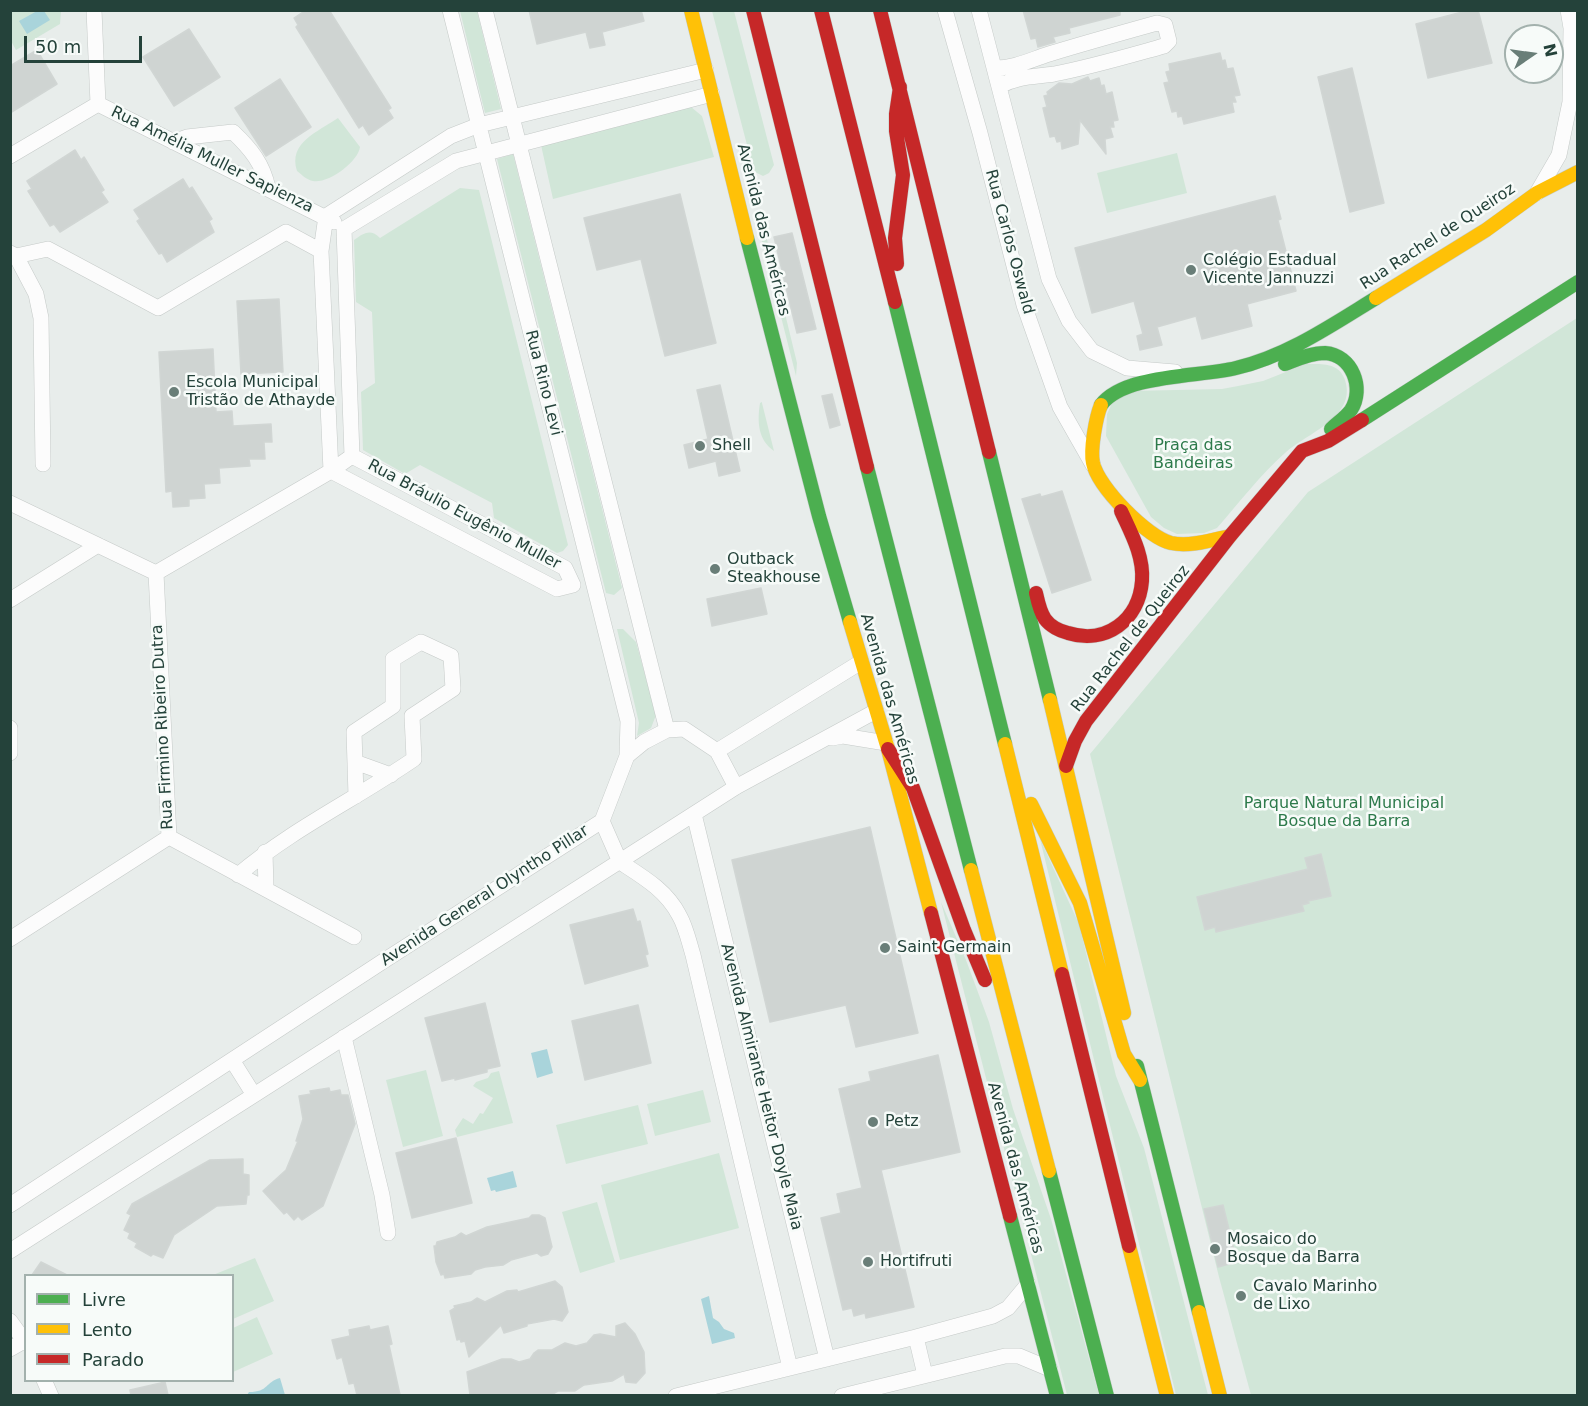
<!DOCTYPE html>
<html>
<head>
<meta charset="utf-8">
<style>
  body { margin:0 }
  #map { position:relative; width:1588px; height:1406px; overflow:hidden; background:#e8edeb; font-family:"DejaVu Sans",sans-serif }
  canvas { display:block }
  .frame { position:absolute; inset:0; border:12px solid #24423a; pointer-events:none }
  .legend { position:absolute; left:24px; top:1274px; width:210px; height:108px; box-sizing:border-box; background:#f7fbf9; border:2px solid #a3b1ad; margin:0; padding:8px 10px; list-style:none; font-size:18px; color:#24423a }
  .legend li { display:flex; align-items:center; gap:12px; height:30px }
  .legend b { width:30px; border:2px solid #a3b1ad }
  .north { position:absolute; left:1504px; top:24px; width:60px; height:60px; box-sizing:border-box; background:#f7fbf9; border:2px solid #a3b1ad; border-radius:50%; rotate:77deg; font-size:16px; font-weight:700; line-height:24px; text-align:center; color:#24423a }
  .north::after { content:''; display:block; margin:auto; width:21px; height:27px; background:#697e78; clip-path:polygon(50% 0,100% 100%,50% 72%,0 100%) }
  .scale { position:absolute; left:24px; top:36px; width:118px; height:27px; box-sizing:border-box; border:3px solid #24423a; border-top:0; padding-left:8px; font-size:18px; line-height:21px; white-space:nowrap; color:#24423a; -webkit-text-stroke:4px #f7fbf9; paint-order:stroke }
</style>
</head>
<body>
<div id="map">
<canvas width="1588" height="1406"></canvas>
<div class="frame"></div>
<ul class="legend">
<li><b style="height:8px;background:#4caf50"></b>Livre</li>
<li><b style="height:8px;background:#ffc107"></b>Lento</li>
<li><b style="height:8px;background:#c62828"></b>Parado</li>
</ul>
<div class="north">N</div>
<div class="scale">50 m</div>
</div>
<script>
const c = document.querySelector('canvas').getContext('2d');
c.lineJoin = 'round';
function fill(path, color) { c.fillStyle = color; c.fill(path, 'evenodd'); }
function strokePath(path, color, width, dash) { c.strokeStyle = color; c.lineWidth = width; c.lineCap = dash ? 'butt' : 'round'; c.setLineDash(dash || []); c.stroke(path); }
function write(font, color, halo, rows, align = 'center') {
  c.font = font + ' "DejaVu Sans",sans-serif'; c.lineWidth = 5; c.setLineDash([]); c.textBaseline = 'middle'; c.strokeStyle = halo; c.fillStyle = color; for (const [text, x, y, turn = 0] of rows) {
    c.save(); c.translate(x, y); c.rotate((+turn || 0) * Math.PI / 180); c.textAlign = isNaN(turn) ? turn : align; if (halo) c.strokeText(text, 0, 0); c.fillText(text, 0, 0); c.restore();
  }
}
const green = new Path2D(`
  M10,11H61L60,24L16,50L11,41Z
  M460,11H477L501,109L485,113Z
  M712,11H734L774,165L769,173L763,176L755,172L752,164Z
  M691,107L702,116L714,157L553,199L541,145Z
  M338,118L360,147C358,162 328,184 313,181C307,180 302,175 297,171C288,142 318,132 338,118Z
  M1177,153L1187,193L1107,213L1097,173Z
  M513,154L622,588L614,595L606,593L497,159Z
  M460,188L479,190L568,545L563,551L557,553L494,518L492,503L420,465L405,474L363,450L361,392L375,383L372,312L356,302L354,240C365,232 371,229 380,238Z
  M755,214L764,227L797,363L796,376Z
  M1577,318V1395H1251L1219,1277L1090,754L1308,492Z
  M1306,364C1321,364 1339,362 1345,380C1357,417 1307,433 1285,453C1260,475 1239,503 1217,528L1204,533L1177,534L1164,528L1151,517L1106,436L1107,414L1113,401L1130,391L1222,389L1238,386L1263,381Z
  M762,402V403L774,451C758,440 757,422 760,403Z
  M617,629H623L636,642L656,715L651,728L637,736L639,723Z
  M1040,839L1079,924L1116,1076L1144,1148L1208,1395H1176Z
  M941,902L966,960L989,1022L1013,1109L1051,1219L1099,1395H1067Z
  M426,1070L443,1136L403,1147L386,1080Z
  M499,1071L513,1123L457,1137L455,1130L463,1118L473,1124L480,1113L483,1114L493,1098L473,1086L476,1082L488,1078L491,1073Z
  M703,1090L711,1122L655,1136L647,1104Z
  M638,1105L648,1144L566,1164L556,1125Z
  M719,1153L739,1228L620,1260L601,1185Z
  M597,1202L615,1262L580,1273L562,1212Z
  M255,1258L274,1301L233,1319L232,1276L213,1275Z
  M257,1317L273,1354L233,1372V1328Z`);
const water = new Path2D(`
  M37,11H44L50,20L27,34L19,21Z
  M547,1049L553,1073L537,1078L531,1053Z
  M513,1171L517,1187L496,1192L495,1190L491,1191L487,1178Z
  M709,1296L713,1318L719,1322L724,1329L734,1333L735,1338L712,1344L701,1299Z
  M280,1378L285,1395H247L249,1392C269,1392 265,1382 280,1378Z`);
const building = new Path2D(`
  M306,10H329L391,108L388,110L393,118L369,135L363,125L359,128L296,27L298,25L294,18Z
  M529,10H641L644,21L602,32L605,45L590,48L586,32L537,44Z
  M1023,10H1120V15L1069,28L1070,33L1053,37L1055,42L1038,47L1036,38L1031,39Z
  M1470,10H1478L1492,63L1428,78L1416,24Z
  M189,29L220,77L174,106L143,57Z
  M37,50L57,84L10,113V66Z
  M1220,53L1222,61L1225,60L1227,69L1233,68L1240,95L1234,96L1236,102H1232L1234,112L1184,124L1182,116L1178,117L1177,111L1172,112L1164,83L1169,82L1166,72L1170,71L1169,64Z
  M1352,68L1384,203L1350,212L1318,77Z
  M1088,77L1090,81L1099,78L1101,86L1104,85L1106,94L1112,92L1118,120L1113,121L1114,127H1110L1113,137L1105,139L1106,154L1080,120L1078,144L1062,149L1061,141L1057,142L1055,136L1050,137L1043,108L1047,107L1044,96L1048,95L1047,92L1059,83L1072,84Z
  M280,79L311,127L266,156L235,108Z
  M75,150L81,160L84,157L104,190L101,192L108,202L60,232L54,224L50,226L28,191L32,189L27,181Z
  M183,179L189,189L192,187L212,219L209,221L214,232L167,262L162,253L159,254L137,221L140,219L134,210Z
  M680,194L716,343L665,356L641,259L597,270L584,218Z
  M1275,196L1281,219L1278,220L1296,291L1247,304L1252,326L1202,339L1196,316L1157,327L1162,345L1140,350L1137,336L1143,334L1134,301L1092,313L1075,248Z
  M792,233L816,329L797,333L774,237Z
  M279,299L283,372L241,374L237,301Z
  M213,349L216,412L232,411L233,426L271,424L272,442H264L265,459H249L250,466L219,468L220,483L204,484L205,498L189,499V506L173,507L172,491L166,492L159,352Z
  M720,385L740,471L719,476L716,461L689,468L684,445L708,439L697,390Z
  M832,394L840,425L830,428L822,396Z
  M1062,491L1091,580L1052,593L1022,499L1040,494L1041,497Z
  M761,588L767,614L712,626L707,599Z
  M870,827L918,1033L856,1047L846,1005L770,1022L732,860Z
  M1321,854L1331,896L1308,901L1309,903L1302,905L1304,911L1216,932L1215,927L1205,930L1197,897L1308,869L1305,858Z
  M633,909L637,922L640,921L648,954L645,955L648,966L585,984L570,925Z
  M485,1003L500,1066L487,1069V1072L455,1080V1078L442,1081L425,1018Z
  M638,1005L651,1063L585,1080L572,1021Z
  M938,1055L960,1152L881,1170L914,1307L866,1318L865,1313L854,1316L852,1308L843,1310L821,1218L841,1213L837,1194L862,1188L839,1089L871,1081L869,1072Z
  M329,1088L330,1092L340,1090L341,1095H348L355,1124L323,1206L302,1220L298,1216L294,1220L287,1212L284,1214L263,1191L286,1170L298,1141H296L303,1119L299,1096L311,1094L310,1091Z
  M456,1138L472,1203L412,1218L396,1153Z
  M243,1159V1174L249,1175V1195H247L246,1204L217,1206L174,1235L163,1258L153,1254L151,1256L135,1247L137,1243L128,1238L130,1233L124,1230L131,1215L127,1213L132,1204L210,1160Z
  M1223,1205L1237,1262L1218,1267L1204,1209Z
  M532,1215H539L545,1218L552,1247L548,1254L541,1256L537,1253L511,1260L503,1265L485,1267L475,1270L471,1274L445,1278L444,1274L441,1275L436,1262L434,1246H436L437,1242L455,1237L461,1233L466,1236L487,1227L529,1218Z
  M41,1262L67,1275H32Z
  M555,1281L562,1287L568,1312L562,1321L554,1319L527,1324V1326L504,1333L501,1325L469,1357L465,1341L461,1342L460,1339L457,1340L450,1311L455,1308L454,1306L471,1302L477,1298L485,1302L507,1291L517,1290L518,1292Z
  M625,1323L635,1334L644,1352L645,1373L636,1383L626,1382L624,1374L612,1381L584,1385L575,1391H558L551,1395H470L467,1372L502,1359H511L519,1362L530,1359L534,1353L538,1350H552L565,1343L576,1346L587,1343L594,1335L600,1334L616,1337V1326Z
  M369,1326L370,1330L388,1326L392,1344L389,1345L400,1395H357L354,1383L349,1384L342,1357L337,1359L332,1340L350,1336L349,1330Z
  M165,1382L168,1395H131L130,1390Z`);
const street = new Path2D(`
  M450,10L628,721L627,756
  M485,10L667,730
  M945,10L980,133L1024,305L1060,407L1093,465
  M979,10L1049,279L1069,321L1092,351L1127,368L1175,372
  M995,68C1015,68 1030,60 1049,54C1085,43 1121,33 1157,23L1165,25L1169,41L1164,46C1128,56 1091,67 1054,74C1035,77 1018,76 1000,86
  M98,104L334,222
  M173,142L187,137L233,132C251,149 263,164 268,188
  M10,156L98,104L94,10
  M1537,193L1559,155L1570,102L1571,28L1568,10
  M344,229L456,161L712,94
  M344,229L352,456
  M10,253L16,256L48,249L158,308L286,232L321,251
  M16,256L36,294L41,318L43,464
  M352,456L565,568L573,585L557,589L331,471L321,251L326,216L451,136L479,125L706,70
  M10,503L156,573L331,471L352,456
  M10,600L98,545
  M10,728V753
  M832,738L843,736L886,743
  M717,751L736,787
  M355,762L391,775
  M694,814L827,1359
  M602,821L620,862
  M169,837L354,937
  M265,852L266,888
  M620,862C643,877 666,890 679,915C686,927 689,942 693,955L790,1368
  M238,875C292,829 356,799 414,759L412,716L453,689L451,656L421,642L393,659V706L354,732L356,796
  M10,939L169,837L156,573
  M344,1037L382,1195L388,1233
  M232,1060L254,1095
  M10,1205L385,960L602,821L627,756L644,742L667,730L684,729L717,751L861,662
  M10,1251L736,787L876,711
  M10,1321L26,1343
  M916,1337L925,1375
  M10,1349L24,1341
  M44,1380L51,1396
  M676,1396L916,1337L993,1316L1008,1308L1028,1284
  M842,1396L1005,1356H1019L1050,1369`);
const fast = new Path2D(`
  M747,238L819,516L850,622
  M895,302L1005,744
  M1285,364C1298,359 1311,353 1325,353C1352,355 1365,388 1351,410C1346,417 1337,423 1331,429
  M1101,405C1124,374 1200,377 1236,368C1287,356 1332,325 1376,298
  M1362,420L1578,282
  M989,452L1050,700
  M867,467L971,870
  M1137,1066L1199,1312
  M1049,1171L1107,1396
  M1010,1216L1057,1396`);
const slow = new Path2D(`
  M691,10L747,238
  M1376,298L1486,230L1537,193L1578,172
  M1101,405C1096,417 1090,450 1093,463C1098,487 1147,537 1171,543C1190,547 1212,540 1230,536
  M850,622L888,749L931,913
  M1050,700L1124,1013
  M1005,744L1062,974
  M1031,804L1080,903L1124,1054L1140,1080
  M971,870L1049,1171
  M1129,1246L1167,1396
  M1199,1312L1220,1396`);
const jam = new Path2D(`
  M753,10L867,467
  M821,10L895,302
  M880,10L989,452
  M897,264L895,238L903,175L896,131V114L900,87
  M1036,593C1038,602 1040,612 1045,619C1050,626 1060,631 1068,633C1106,645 1139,620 1142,581C1144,556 1131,533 1121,511
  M888,749L913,788L964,930L985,980
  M1066,766L1075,741L1086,721L1230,536L1302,451L1328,441L1362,420
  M931,913L1010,1216
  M1062,974L1129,1246`);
const markers = [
  [1191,270,6,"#697e78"],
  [174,392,6,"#697e78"],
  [700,446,6,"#697e78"],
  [715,569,6,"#697e78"],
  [885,948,6,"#697e78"],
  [873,1122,6,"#697e78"],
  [1215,1249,6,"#697e78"],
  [868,1262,6,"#697e78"],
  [1241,1296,6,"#697e78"]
];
const streetNames = [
  ["Rua Amélia Muller Sapienza",212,160,26],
  ["Avenida das Américas",763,230,76],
  ["Rua Rachel de Queiroz",1438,237,-33],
  ["Rua Carlos Oswald",1009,242,75],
  ["Rua Rino Levi",543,383,76],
  ["Rua Bráulio Eugênio Muller",464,515,28],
  ["Rua Rachel de Queiroz",1131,639,-52],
  ["Avenida das Américas",889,699,74],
  ["Rua Firmino Ribeiro Dutra",163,727,-93],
  ["Avenida General Olyntho Pillar",485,896,-33],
  ["Avenida Almirante Heitor Doyle Maia",761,1087,76],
  ["Avenida das Américas",1015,1168,75]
];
const poiNames = [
  ["Colégio Estadual",1203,261],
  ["Vicente Jannuzzi",1203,279],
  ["Escola Municipal",186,383],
  ["Tristão de Athayde",186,401],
  ["Shell",712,446],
  ["Outback",727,560],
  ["Steakhouse",727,578],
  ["Saint Germain",897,948],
  ["Petz",885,1122],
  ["Mosaico do",1227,1240],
  ["Bosque da Barra",1227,1258],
  ["Hortifruti",880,1262],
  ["Cavalo Marinho",1253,1287],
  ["de Lixo",1253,1305]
];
const parkNames = [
  ["Praça das",1193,446],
  ["Bandeiras",1193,464],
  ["Parque Natural Municipal",1344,804],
  ["Bosque da Barra",1344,822]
];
fill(green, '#d1e6d8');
fill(water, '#a9d4db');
fill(building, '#cfd4d2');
strokePath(building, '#d1d6d4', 1.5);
strokePath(street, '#c5cac8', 16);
strokePath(fast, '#c3cbc8', 15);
strokePath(slow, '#c3cbc8', 15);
strokePath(jam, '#c3cbc8', 15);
strokePath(street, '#fcfcfc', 15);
strokePath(fast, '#4caf50', 14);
strokePath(slow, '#ffc107', 14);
strokePath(jam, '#c62828', 14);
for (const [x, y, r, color] of markers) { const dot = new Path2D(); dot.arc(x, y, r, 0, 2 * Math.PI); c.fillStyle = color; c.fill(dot); strokePath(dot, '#f7fbf9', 2); }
write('16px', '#24423a', '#f7fbf9', streetNames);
write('16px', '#24423a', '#f7fbf9', poiNames, 'left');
write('16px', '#2d7a4b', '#f7fbf9', parkNames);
</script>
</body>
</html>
